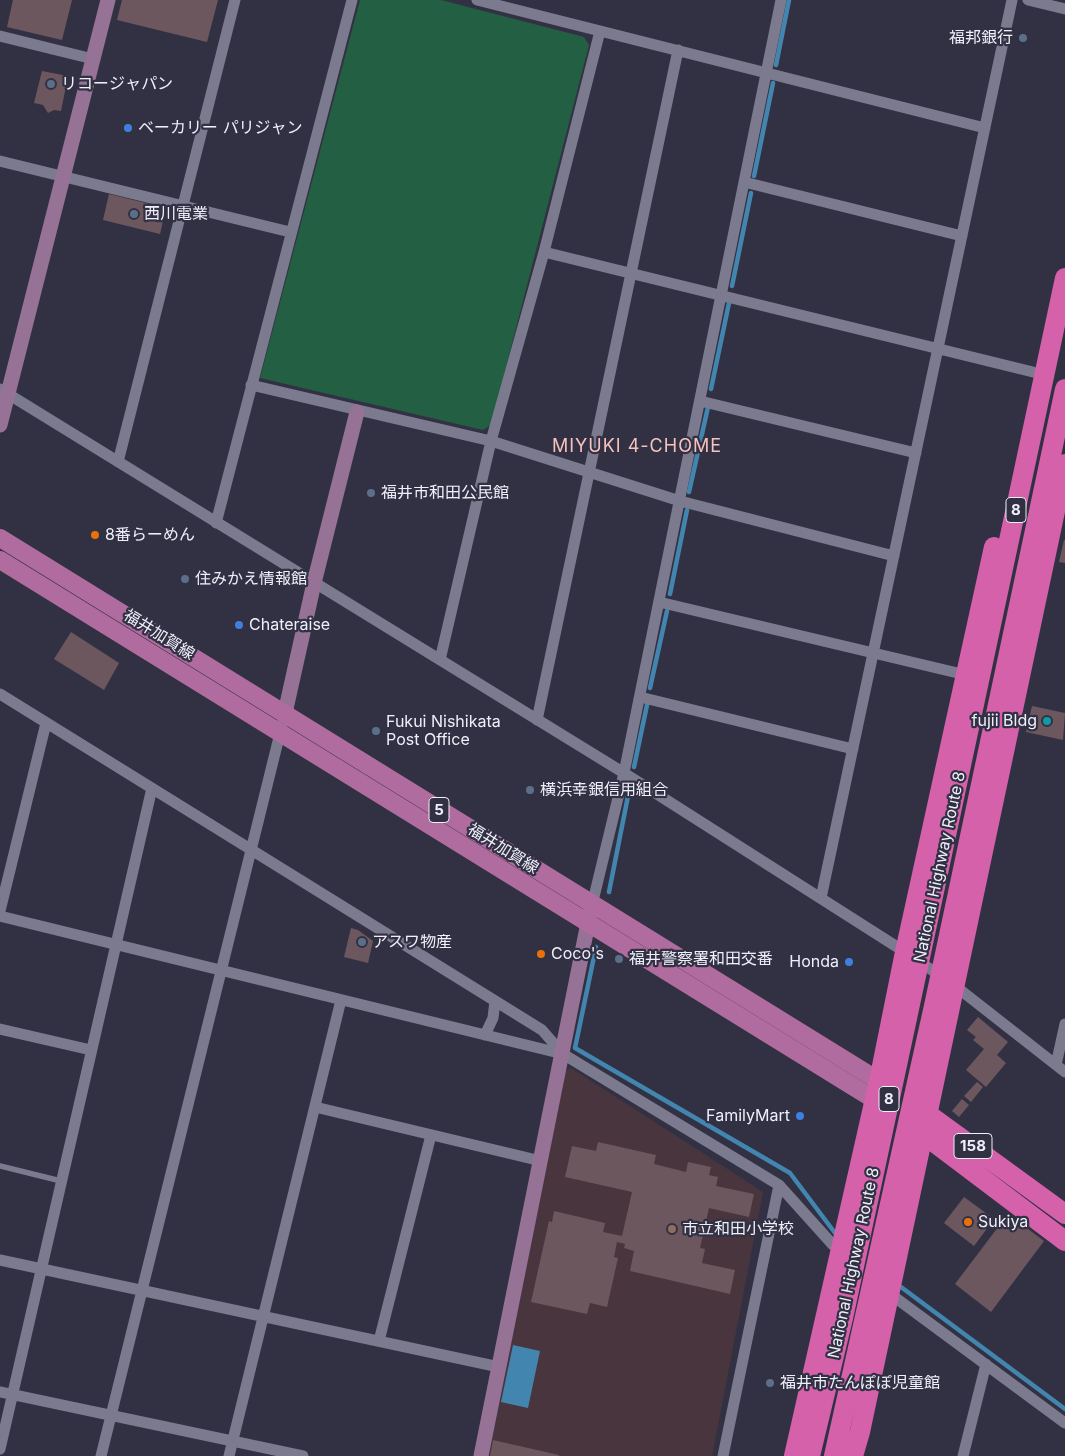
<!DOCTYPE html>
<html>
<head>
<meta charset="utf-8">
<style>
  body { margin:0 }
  canvas { display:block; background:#323143 }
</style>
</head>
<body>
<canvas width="1065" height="1456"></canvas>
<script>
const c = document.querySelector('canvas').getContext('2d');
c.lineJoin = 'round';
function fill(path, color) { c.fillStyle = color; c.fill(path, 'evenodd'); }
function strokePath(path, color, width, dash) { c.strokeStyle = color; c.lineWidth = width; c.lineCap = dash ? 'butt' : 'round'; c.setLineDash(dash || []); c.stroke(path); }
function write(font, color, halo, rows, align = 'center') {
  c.font = font + ' Inter,"Noto Sans JP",sans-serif'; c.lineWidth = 4.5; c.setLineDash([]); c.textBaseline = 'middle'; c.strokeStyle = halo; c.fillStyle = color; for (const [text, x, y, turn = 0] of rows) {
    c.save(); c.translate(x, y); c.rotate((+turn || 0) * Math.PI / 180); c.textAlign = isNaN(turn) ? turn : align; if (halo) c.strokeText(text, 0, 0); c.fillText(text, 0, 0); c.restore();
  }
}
const education = new Path2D(`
  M571,1068L763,1192L712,1456H489L565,1071Z`);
const green = new Path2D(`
  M360,0H441L584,37L589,45L491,425L483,430L260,378Z`);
const water = new Path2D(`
  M513,1345L540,1351L528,1408L501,1402Z`);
const stream = new Path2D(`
  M776,65L789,0
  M754,176L773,83
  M732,286L751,193
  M711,389L729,303
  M689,492L708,407
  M670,594L687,510
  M650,688L667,611
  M634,767L647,705
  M609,892L629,791
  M596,947L575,1048L790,1173L835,1233
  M901,1287L1065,1409`);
const building = new Path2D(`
  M13,0H72L62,40L7,27Z
  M122,0H218L207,42L117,20Z
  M42,71L68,76L61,111L54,110L48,113L43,105L34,103Z
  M109,194L166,208L160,234L103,220Z
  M1064,540H1065V563L1059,562Z
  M71,632L119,663L104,690L54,659Z
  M1032,706L1065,713L1063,740L1026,732Z
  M351,928L358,930L373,941L368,963L344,957Z
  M978,1017L1008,1042L997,1055L1006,1063L986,1087L966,1070L984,1049L973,1040L976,1037L967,1030Z
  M977,1082L983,1087L971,1102L964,1096Z
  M962,1099L969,1105L959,1117L952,1111Z
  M598,1142L656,1155L654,1164L686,1172L688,1162L711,1167L709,1175L718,1177L716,1186L754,1194L749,1217L709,1208L700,1248L705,1249L702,1263L735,1270L730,1294L630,1271L634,1251L624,1248L625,1244L617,1242L614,1257L618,1258L607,1307L590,1303L587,1314L531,1302L549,1221L552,1222L554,1211L605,1223L603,1232L622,1236L632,1192L565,1177L572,1146L596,1151Z
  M964,1197L994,1219L974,1246L944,1223Z
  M1008,1214L1044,1241L991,1312L955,1284Z
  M493,1440L559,1455V1456H490Z`);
const lane = new Path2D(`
  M0,1166L61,1181`);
const street = new Path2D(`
  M477,0L985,128
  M1028,0L1065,9
  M0,36L93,59
  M0,161L290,232
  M744,182L962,236
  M544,252L1033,372
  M251,385L491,441L680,501L894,556
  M0,389L624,773L905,952L954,985L1065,1072
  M700,401L916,453
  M118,462L235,0
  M216,523L352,0
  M659,602L966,675
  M440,660L491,441L544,252L600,31
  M0,694L542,1030L563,1054L779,1185L833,1245L841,1247
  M640,697L853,749
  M537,720L678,50
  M821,898L1012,0
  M592,905L624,773L781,0
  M0,911L46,723
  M0,916L563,1054
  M0,1029L91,1050
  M485,1035L493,1018L495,1001
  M1056,1065L1065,1024
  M315,1107L541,1161
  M0,1260L499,1367
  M889,1293L1065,1423
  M379,1341L431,1135
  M0,1392L303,1456
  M0,1449L152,788
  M101,1456L285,713
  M229,1456L341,1000
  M723,1456L779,1185
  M963,1456L986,1364`);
const secondary = new Path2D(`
  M0,425L108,0
  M285,713L314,583L357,412
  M481,1456L590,913`);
const primary = new Path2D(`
  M0,538L879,1081
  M0,560L875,1100`);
const highway = new Path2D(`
  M918,1107L1065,1214
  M914,1127L1065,1241
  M794,1456L879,1081L905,952L994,547
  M810,1456L843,1318L1065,278
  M834,1456L934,1006L1065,389
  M853,1456L860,1432L1065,464`);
const markers = [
  [1023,38,5,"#5c6f8a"],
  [51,84,5,"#5c6f8a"],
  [128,128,5,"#3f7fe0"],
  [134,214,5,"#5c6f8a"],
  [371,493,5,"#5c6f8a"],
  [95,535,5,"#e8710a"],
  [185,579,5,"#5c6f8a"],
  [239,625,5,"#3f7fe0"],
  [1047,721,5,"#0f9aa8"],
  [376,731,5,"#5c6f8a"],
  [530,790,5,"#5c6f8a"],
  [362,942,5,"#5c6f8a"],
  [541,954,5,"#e8710a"],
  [619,959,5,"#5c6f8a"],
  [849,962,5,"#3f7fe0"],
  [800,1116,5,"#3f7fe0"],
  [968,1222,5,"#e8710a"],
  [672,1229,5,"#8d6e63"],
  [770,1383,5,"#5c6f8a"]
];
const shields = [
  [1016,510,20],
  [439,810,20],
  [889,1099,20],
  [973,1146,38]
];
const shieldNames = [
  ["8",1016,510],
  ["5",439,810],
  ["8",889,1099],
  ["158",973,1146]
];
const poiNames = [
  ["福邦銀行",1013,38,"right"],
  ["リコージャパン",61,84],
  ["ベーカリー パリジャン",138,128],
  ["西川電業",144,214],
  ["福井市和田公民館",381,493],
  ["8番らーめん",105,535],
  ["住みかえ情報館",195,579],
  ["Chateraise",249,625],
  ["fujii Bldg",1037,721,"right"],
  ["Fukui Nishikata",386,722],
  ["Post Office",386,740],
  ["横浜幸銀信用組合",540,790],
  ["アスワ物産",372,942],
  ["Coco's",551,954],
  ["福井警察署和田交番",629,959],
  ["Honda",839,962,"right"],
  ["FamilyMart",790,1116,"right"],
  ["Sukiya",978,1222],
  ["市立和田小学校",682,1229],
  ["福井市たんぽぽ児童館",780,1383]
];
const streetNames = [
  ["福井加賀線",159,635,32],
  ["福井加賀線",503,849,32],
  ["National Highway Route 8",940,867,-78],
  ["National Highway Route 8",854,1263,-78]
];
const neighbourhoodNames = [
  ["MIYUKI 4-CHOME",637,447]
];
fill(education, '#48353d');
fill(green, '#235f42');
fill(water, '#4286b0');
strokePath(stream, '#4286b0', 4.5);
fill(building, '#6d575e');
strokePath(lane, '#7b7a8f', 5.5);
strokePath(street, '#7b7a8f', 11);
strokePath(secondary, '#967297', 15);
strokePath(primary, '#b06b9f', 18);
strokePath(highway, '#d461aa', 20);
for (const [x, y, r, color] of markers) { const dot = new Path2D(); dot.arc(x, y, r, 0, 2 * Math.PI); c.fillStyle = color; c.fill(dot); strokePath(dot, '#323143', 2); }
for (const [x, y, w] of shields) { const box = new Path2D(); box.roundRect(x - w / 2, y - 12.5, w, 25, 4); c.fillStyle = '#323143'; c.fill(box); strokePath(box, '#efeffb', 1); }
write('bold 15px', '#efeffb', null, shieldNames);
write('16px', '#efeffb', '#323143', poiNames, 'left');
write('16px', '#efeffb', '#323143', streetNames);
c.letterSpacing = '1px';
write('18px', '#f6c2bd', '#323143', neighbourhoodNames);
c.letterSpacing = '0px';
</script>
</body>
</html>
